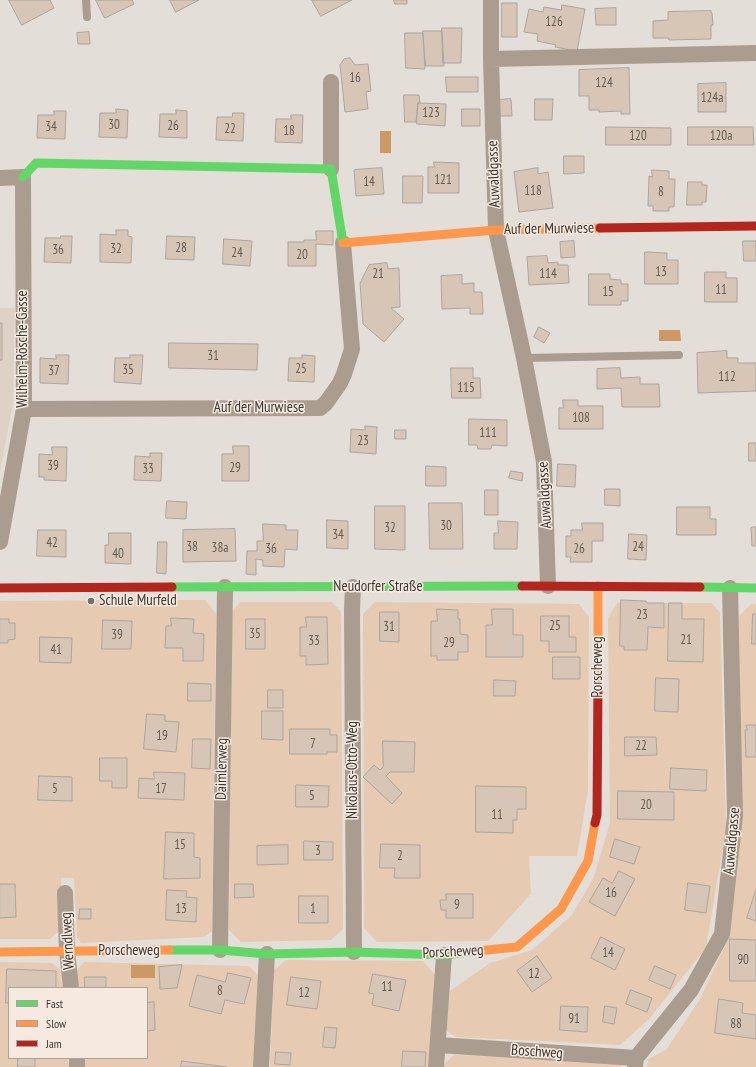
<!DOCTYPE html>
<html>
<head>
<meta charset="utf-8">
<style>
  body { margin:0 }
  #map { position:relative; width:756px; height:1067px; overflow:hidden; background:#e4ded8; font-family:"PT Sans Narrow",sans-serif }
  canvas { display:block }
  .legend { position:absolute; left:8px; top:987px; width:140px; height:72px; box-sizing:border-box; background:#f6eae0; border:1px solid #aba29b; margin:0; padding:5px 7px; list-style:none; font-size:12px; color:#3b3733 }
  .legend li { display:flex; align-items:center; gap:8px; height:20px }
  .legend b { width:20px; border:1px solid #aba29b }
</style>
</head>
<body>
<div id="map">
<canvas width="756" height="1067"></canvas>
<ul class="legend">
<li><b style="height:5px;background:#63d668"></b>Fast</li>
<li><b style="height:5px;background:#ff974d"></b>Slow</li>
<li><b style="height:5px;background:#b3261e"></b>Jam</li>
</ul>
</div>
<script>
const c = document.querySelector('canvas').getContext('2d');
c.lineJoin = 'round';
function fill(path, color) { c.fillStyle = color; c.fill(path, 'evenodd'); }
function strokePath(path, color, width, dash) { c.strokeStyle = color; c.lineWidth = width; c.lineCap = dash ? 'butt' : 'round'; c.setLineDash(dash || []); c.stroke(path); }
function write(font, color, halo, rows, align = 'center') {
  c.font = font + ' "PT Sans Narrow",sans-serif'; c.lineWidth = 3; c.setLineDash([]); c.textBaseline = 'middle'; c.strokeStyle = halo; c.fillStyle = color; for (const [text, x, y, turn = 0] of rows) {
    c.save(); c.translate(x, y); c.rotate((+turn || 0) * Math.PI / 180); c.textAlign = isNaN(turn) ? turn : align; if (halo) c.strokeText(text, 0, 0); c.fillText(text, 0, 0); c.restore();
  }
}
const built = new Path2D(`
  M0,308H15L13,403L0,472Z`);
const green = new Path2D(`
  M205,600L216,614L212,931L204,937L81,943L77,937L74,878H61V929L50,939H0V601Z
  M240,602H332L341,612L343,929L331,940L241,942L229,930L231,613Z
  M375,602L579,604L589,617L588,789L577,856H529L531,894L488,941L377,942L364,928L363,614Z
  M617,603H711L720,612L726,828L706,948L649,1019L620,1045L456,1037L444,1029L447,993L490,963L532,950L572,915L594,877L610,823L608,618Z
  M751,604H756V1067H647L648,1059L666,1050L699,1001L729,937L741,825L739,616Z
  M286,960L423,961L436,976L428,1067H270L274,970Z
  M0,962L52,963L60,969L62,988H9V1058H68L69,1067H0Z
  M84,962L249,966L261,978L256,1067H84V1058H147V988H77L76,971Z
  M454,1055L619,1063L622,1067H442L443,1065Z`);
const water = new Path2D(`
  M380,131H391V153H380Z
  M659,330H680L681,341H659Z
  M131,965H155V978H131Z`);
const building = new Path2D(`
  M9,0H50L54,8L22,25Z
  M96,0H132L134,4L105,18Z
  M170,0H199L176,12Z
  M312,0H352L321,16Z
  M394,0H407V4H395Z
  M502,3H517V37H502Z
  M562,5L585,9L577,51L555,47L556,45L537,41L538,34L524,32L529,9L543,12L544,7L561,10Z
  M616,8V25H596L595,9Z
  M711,11V13H712L713,25H711V39L669,40L668,38H653V21L668,20V12Z
  M442,28H462L461,63H443Z
  M423,31H442L444,66H426Z
  M89,32L90,44H78L77,33Z
  M405,33H423L425,69L406,68Z
  M350,58L355,65L368,64L371,91L366,92L368,109L345,112L340,65L344,59Z
  M629,68L630,114H621V111L599,112V110H589V96H579V70Z
  M446,77H478V92H447Z
  M726,83V112H698V84Z
  M404,95H419L420,103H418L416,122H405Z
  M511,99L512,116H498V100Z
  M535,99H553L552,120H535Z
  M418,103L446,104L445,126L417,124Z
  M116,109L128,110L127,138L99,137L100,113H116Z
  M462,109H480V126H462Z
  M176,110L187,111V138L159,137L160,114H176Z
  M54,111H66L65,139L37,138L38,115H54Z
  M233,113H244L243,141L216,140L217,117H232Z
  M291,115H303L302,143L275,142L276,119H291Z
  M606,127L671,128V145H606Z
  M688,127H753L754,145H688Z
  M564,156H584V173L564,174Z
  M434,162L459,163V193H428V167H434Z
  M382,168L384,194L356,196L354,170Z
  M538,168V174L548,172L553,208L519,212L514,172Z
  M652,170L669,171V179H675L674,207H669V211H653V206H648L649,176L652,177Z
  M403,176H423L422,203H403Z
  M688,182H702V185H707L706,202H702V205H687Z
  M116,230H128V236L132,237L131,263L100,262V234L116,235Z
  M316,231H333V245L316,244V266H288V242H304V240H316Z
  M61,236H72L71,263L44,262L45,238H60Z
  M167,236L195,237L194,260L166,259Z
  M224,239L252,241L250,266L223,264Z
  M574,241L575,257L561,258L560,242Z
  M743,241H756V261H744Z
  M645,252L667,253V260H678V284H645Z
  M547,256L548,263L558,262V265H568L569,283L529,285L527,257Z
  M387,263L388,269L399,268L400,307L391,308L404,319L384,342L363,324L360,283L369,265Z
  M705,272H726V278H737V302H705Z
  M589,274H610V279L621,280V284H628V301H621V305H589Z
  M462,275V284L474,283V292H482L483,314H470V308L442,309L441,276Z
  M0,323H2V360H0Z
  M539,327L550,333L544,343L534,337Z
  M169,343L258,344L257,370L169,368Z
  M727,351V358H738V363H756V391L698,393L697,353Z
  M56,355H69L68,384L40,383V358L56,359Z
  M130,355H143L141,384L114,382L115,358H130Z
  M302,355L315,356L314,382L288,381L289,358H302Z
  M451,368H473V378H480L481,398H452Z
  M620,368L621,378L640,377V384H659L660,407H622L621,388L597,389V369Z
  M563,400H578V406H603V429H559V408H563Z
  M469,419L507,420V446L492,445L491,449H478L477,445H469Z
  M365,426L377,427L376,454L350,452L351,429L365,430Z
  M395,430H406V439H395Z
  M749,443H756V461H749Z
  M233,446H249V481H222V454H233Z
  M52,447H67L66,481L44,480V477H39V454L52,455Z
  M150,453H162L161,481L134,480L135,456L150,457Z
  M558,464L576,465L575,487L557,486Z
  M426,466L446,467V486H426Z
  M511,471L523,473L522,481L509,478Z
  M605,489H620V506L605,505Z
  M485,490H498V515H485Z
  M167,501L187,502L186,519L166,518Z
  M429,503H462L463,549H430Z
  M375,506H405V550L375,549Z
  M677,507H710V519H716V535H677Z
  M327,520L348,521V549L327,548Z
  M498,521L518,522L517,549H494V533H498Z
  M582,523H603V541H592V562H570L571,557H566V536H571V530H582Z
  M263,524L286,525V530H298L297,550L285,549L284,567L263,566V560L256,559V575L246,574L247,551H257V541H263Z
  M756,527V546H752L751,528Z
  M235,529L236,561L183,562V530Z
  M38,530H66V557L37,556Z
  M109,533H131V564L105,563V545H108Z
  M629,534L647,535L646,560L628,559Z
  M158,542H167L166,574L157,573Z
  M621,600L646,601L647,603H664V628L648,627L647,650H624V646H620Z
  M669,603H682V619H704L703,662L668,661Z
  M437,609L458,610V619H460V634L468,635V652H458V660H437V656H431V621H437Z
  M492,609H513V635H523V657H486V625H492Z
  M380,612H399V642L380,641Z
  M753,614H756V644H752Z
  M541,616H569V637H576V652H549V641H541Z
  M306,617H327L328,664L306,665V656H300V627H306Z
  M171,618L194,619L193,633L204,634L203,661H183V648H165L166,626H171Z
  M0,619H9V623H15V639L8,640V643H0Z
  M246,619H265V649H246Z
  M103,620L132,621L131,649H102Z
  M40,637L72,638L71,663L40,662Z
  M553,657H580V679H553Z
  M656,678L679,679L678,712L655,711Z
  M494,680L516,681L515,696H494Z
  M188,683L211,684V701H188Z
  M268,690H283V708H268Z
  M262,711H283V740L262,739Z
  M147,714L165,715V721L179,722L176,752L144,749Z
  M746,725H756V757H746L745,730H747Z
  M290,729H330V735H337V752H327V754H290Z
  M625,737H656L657,755L625,756Z
  M193,739H211L210,769L192,768Z
  M383,741L415,742L414,772H390L386,776L402,793L392,804L363,777L374,765L380,770L383,767Z
  M100,758H127V788H112V781H100Z
  M671,768L707,770L706,791L670,789Z
  M154,772L185,773L184,800L138,798L139,778L154,779Z
  M39,776L72,777V801L38,800Z
  M296,785L329,786L328,807H296Z
  M476,786L526,787V809H517V820H513V833L476,832Z
  M618,791L674,792V820L618,819Z
  M166,832L194,833V857L200,858V878L164,879Z
  M615,839L640,847L634,864L610,857Z
  M304,841L333,842V860H304Z
  M381,844L420,845V878H394L395,868H380Z
  M288,845V864L257,865V846Z
  M619,871L635,879L615,916L589,902L603,878L612,883Z
  M688,883L710,886L706,913L685,910Z
  M0,884H15L16,917L0,918Z
  M235,884H253L254,897L235,898Z
  M167,890L187,891L186,897L197,898L196,922L166,920Z
  M756,890V921L747,918Z
  M446,894H473V918H446V910H441L440,900H446Z
  M299,896H328V923H299Z
  M80,909H91V919H79Z
  M601,937L625,949L615,970L591,958Z
  M730,939L756,940V981H730Z
  M537,956L552,978L532,992L517,971Z
  M182,965L177,988L160,989L159,967Z
  M655,966L676,975L670,989L649,980Z
  M7,969L56,971V988H9V1003H6Z
  M228,973L251,978L244,1004L225,1000L221,1014L189,1006L197,975L225,982Z
  M373,974L406,980L399,1011L372,1005L374,994L369,993Z
  M85,977H106V988H85Z
  M291,977L321,981L317,1009L287,1005Z
  M631,990L652,998L647,1012L626,1004Z
  M719,999L743,1003L742,1013L756,1015V1039L715,1033Z
  M154,1002L155,1030L147,1031V1003Z
  M561,1006L588,1007L587,1032L560,1030Z
  M605,1006L617,1008L614,1024L603,1022Z
  M325,1027L337,1028L335,1048L323,1047Z
  M403,1051L426,1052L425,1067H402Z
  M276,1052L291,1053L290,1065L275,1064Z
  M18,1058H35V1067H18Z
  M182,1061L227,1067H181Z`);
const lane = new Path2D(`
  M86,0L87,17
  M524,358L679,355`);
const street = new Path2D(`
  M491,0V59L496,230L524,358L544,462L548,586
  M491,59L756,53
  M331,82V169
  M0,178L23,177L24,409L0,542
  M24,409L320,408L326,403L340,383L344,374L352,349L343,243
  M353,587L352,610L354,952
  M65,893L67,951L71,988
  M220,950L225,587
  M438,1045L636,1058
  M77,1058V1067
  M261,1067L267,954
  M436,1067L444,955
  M635,1067L636,1058L691,990L722,934L735,816L730,588`);
const fast = new Path2D(`
  M23,177L36,163L331,169L343,243
  M172,587L522,586
  M700,587L756,588
  M169,950H220L267,954L354,952L444,955L477,951`);
const slow = new Path2D(`
  M343,243L496,230L600,228
  M598,684V586
  M477,951L517,947L561,909L588,861L595,823
  M0,952L169,950`);
const jam = new Path2D(`
  M600,228L756,226
  M522,586L700,587
  M0,588L172,587
  M595,823L597,815L598,684`);
const markers = [
  [91,601,4,"#76716d"]
];
const numberNames = [
  ["126",554,22],
  ["16",355,78],
  ["124",604,83],
  ["124a",712,98],
  ["123",431,113],
  ["30",114,125],
  ["26",173,126],
  ["34",51,127],
  ["22",230,129],
  ["18",289,131],
  ["120",638,136],
  ["120a",721,136],
  ["121",443,180],
  ["14",369,182],
  ["118",533,191],
  ["8",661,192],
  ["28",181,248],
  ["32",116,249],
  ["36",58,250],
  ["24",237,253],
  ["20",302,255],
  ["13",661,272],
  ["21",378,274],
  ["114",548,274],
  ["11",721,290],
  ["15",608,292],
  ["31",213,356],
  ["25",301,369],
  ["35",128,370],
  ["37",54,371],
  ["112",727,377],
  ["115",466,388],
  ["108",581,418],
  ["111",488,433],
  ["23",363,441],
  ["39",53,466],
  ["29",235,468],
  ["33",148,469],
  ["30",446,526],
  ["32",390,528],
  ["34",338,535],
  ["42",52,543],
  ["38",192,547],
  ["24",638,547],
  ["38a",220,548],
  ["36",271,549],
  ["26",579,549],
  ["40",118,554],
  ["23",642,615],
  ["25",555,626],
  ["31",389,627],
  ["35",255,634],
  ["39",117,635],
  ["21",686,640],
  ["33",314,641],
  ["29",449,643],
  ["41",56,650],
  ["19",162,736],
  ["7",313,744],
  ["22",641,746],
  ["5",55,789],
  ["17",161,789],
  ["5",312,796],
  ["20",646,805],
  ["11",497,815],
  ["15",180,845],
  ["3",318,851],
  ["2",400,856],
  ["16",611,893],
  ["9",457,905],
  ["13",181,909],
  ["1",313,909],
  ["14",608,953],
  ["90",743,960],
  ["12",534,974],
  ["11",387,987],
  ["8",220,991],
  ["12",304,993],
  ["91",574,1019],
  ["88",736,1024]
];
const streetNames = [
  ["Auwaldgasse",494,174,-92],
  ["Auf der Murwiese",549,229,-1],
  ["Wilhelm-Rösche-Gasse",23,349,-90],
  ["Auf der Murwiese",259,408],
  ["Auwaldgasse",545,495,-93],
  ["Neudorfer Straße",378,587],
  ["Porscheweg",598,667,-90],
  ["Daimlerweg",222,769,-89],
  ["Nikolaus-Otto-Weg",353,770,-90],
  ["Auwaldgasse",732,841,-85],
  ["Werndlweg",68,941,-93],
  ["Porscheweg",129,951],
  ["Porscheweg",453,952,-3],
  ["Boschweg",537,1052,4]
];
const poiNames = [
  ["Schule Murfeld",99,601]
];
fill(built, '#ded2c7');
fill(green, '#e6cab1');
fill(water, '#cb9964');
fill(building, '#d7c6b5');
strokePath(building, '#aaa5a0', 1);
strokePath(lane, '#aa9d90', 8);
strokePath(street, '#aa9d90', 16);
strokePath(fast, '#63d668', 9);
strokePath(slow, '#ff974d', 9);
strokePath(jam, '#b3261e', 9);
for (const [x, y, r, color] of markers) { const dot = new Path2D(); dot.arc(x, y, r, 0, 2 * Math.PI); c.fillStyle = color; c.fill(dot); strokePath(dot, '#f6eae0', 1.5); }
write('13px', '#625b54', null, numberNames);
write('15px', '#3b3733', '#f6eae0', streetNames);
write('15px', '#3b3733', '#f6eae0', poiNames, 'left');
</script>
</body>
</html>
